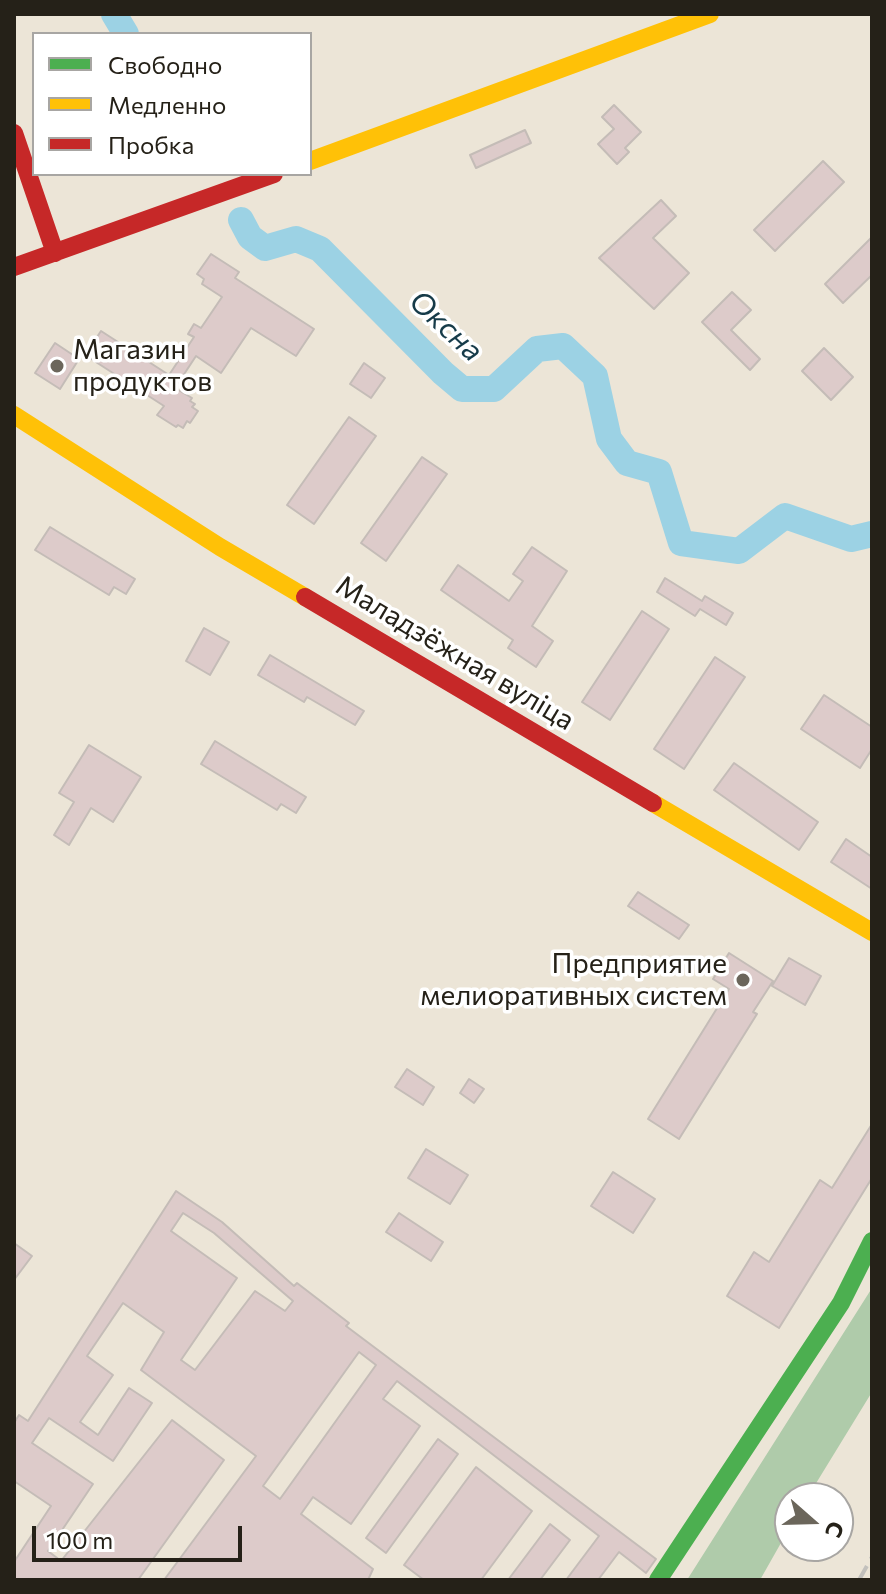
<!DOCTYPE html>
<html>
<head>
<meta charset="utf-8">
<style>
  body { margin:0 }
  #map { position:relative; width:886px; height:1594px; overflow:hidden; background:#ece5d7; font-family:Commissioner,sans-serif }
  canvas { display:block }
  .frame { position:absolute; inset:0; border:16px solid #252118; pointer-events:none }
  .legend { position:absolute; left:32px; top:32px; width:280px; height:144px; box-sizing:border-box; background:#fff; border:2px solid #a8a6a3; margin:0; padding:10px 14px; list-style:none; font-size:24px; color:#252118 }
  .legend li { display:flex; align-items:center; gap:16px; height:40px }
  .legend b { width:40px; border:2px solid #a8a6a3 }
  .north { position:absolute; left:774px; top:1482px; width:80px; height:80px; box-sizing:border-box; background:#fff; border:2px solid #a8a6a3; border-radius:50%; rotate:110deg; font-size:22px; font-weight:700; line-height:32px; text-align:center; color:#252118 }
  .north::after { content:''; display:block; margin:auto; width:28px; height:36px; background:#6b665b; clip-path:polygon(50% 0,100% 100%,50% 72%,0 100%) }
  .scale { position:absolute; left:32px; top:1526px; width:210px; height:36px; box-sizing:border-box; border:4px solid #252118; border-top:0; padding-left:10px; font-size:24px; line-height:28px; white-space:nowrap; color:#252118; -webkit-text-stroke:6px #fff; paint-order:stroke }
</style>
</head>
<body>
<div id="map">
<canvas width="886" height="1594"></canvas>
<div class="frame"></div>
<ul class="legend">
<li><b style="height:10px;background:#4caf50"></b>Свободно</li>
<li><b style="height:10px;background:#ffc107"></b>Медленно</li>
<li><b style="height:10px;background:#c62828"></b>Пробка</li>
</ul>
<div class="north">С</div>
<div class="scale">100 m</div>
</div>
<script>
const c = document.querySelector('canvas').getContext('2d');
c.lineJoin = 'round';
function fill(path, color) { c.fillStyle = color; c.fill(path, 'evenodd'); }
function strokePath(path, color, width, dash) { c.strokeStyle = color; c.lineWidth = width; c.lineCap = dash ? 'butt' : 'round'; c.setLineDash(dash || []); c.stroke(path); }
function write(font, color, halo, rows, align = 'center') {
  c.font = font + ' Commissioner,sans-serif'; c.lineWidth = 7; c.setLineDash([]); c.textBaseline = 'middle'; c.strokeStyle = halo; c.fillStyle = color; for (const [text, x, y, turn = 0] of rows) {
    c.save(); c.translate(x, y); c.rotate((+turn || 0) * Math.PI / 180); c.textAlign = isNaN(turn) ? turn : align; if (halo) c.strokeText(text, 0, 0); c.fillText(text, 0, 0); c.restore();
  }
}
const forest = new Path2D(`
  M872,1288V1392L807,1498H790V1527L760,1580H687Z`);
const river = new Path2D(`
  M114,14L126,34
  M241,220L250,237L265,248L296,239L320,249L443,373L462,389H494L537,349L563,346L595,376L609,439L627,463L659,472L681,543L739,551L785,516L851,539L872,534`);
const building = new Path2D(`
  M614,105L641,132L625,148L629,152L617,164L598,144L614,129L602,117Z
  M525,130L531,143L476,168L470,155Z
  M823,161L844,182L775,251L754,230Z
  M661,200L676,216L653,238L689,273L654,309L599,258Z
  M872,237V275L843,303L825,284Z
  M211,254L239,272L235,278L314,329L296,356L251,328L221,373L196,356L175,388L192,398L190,401L195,404L192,407L198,411L190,423L187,421L183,428L178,425L176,427L157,415L164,406L85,355L101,331L169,375L194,337L188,334L194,324L201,328L222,297L202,284L204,279L197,274Z
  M732,292L751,310L731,330L760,359L750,370L702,322Z
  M55,343L79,359L60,389L35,373Z
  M824,348L853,377L831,400L802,371Z
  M364,363L385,378L371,398L350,384Z
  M349,417L376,436L314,524L287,505Z
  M422,457L447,474L386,561L361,543Z
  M50,527L135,579L126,594L114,587L109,595L35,550Z
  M532,547L567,571L532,626L553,641L536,667L508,648L513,640L441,590L458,565L509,601L523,581L513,574Z
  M665,578L702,601L705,596L733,613L726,625L700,609L695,616L657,592Z
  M642,611L669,629L610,720L582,702Z
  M204,628L229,642L210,675L186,661Z
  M270,655L364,711L355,725L307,697L304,702L258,675Z
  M715,657L745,677L684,769L654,749Z
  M824,695L872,727V749L860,768L801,729Z
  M215,741L306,797L296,813L281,804L277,810L201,764Z
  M89,745L141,777L113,822L91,808L69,845L54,835L74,802L59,793Z
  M734,763L818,822L799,850L714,790Z
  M846,839L872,857V889L831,862Z
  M638,892L689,925L679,939L628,906Z
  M729,953L773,981L753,1012L757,1014L679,1139L648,1119L729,989L713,979Z
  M789,958L821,976L805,1005L772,986Z
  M407,1069L434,1087L423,1105L395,1087Z
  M469,1079L484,1089L474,1103L460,1093Z
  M872,1124V1178L779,1328L727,1296L754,1252L769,1262L820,1180L832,1188Z
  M426,1149L468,1175L450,1204L408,1178Z
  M613,1172L655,1199L633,1233L591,1206Z
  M176,1191L222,1222L294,1286L297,1283L349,1323L346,1326L656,1559L646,1573L619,1552L598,1580H566L599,1536L397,1381L383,1399L420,1426L351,1524L313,1497L301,1514L373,1569L368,1580H164L256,1456L141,1370L164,1332L123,1303L87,1356L113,1375L80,1422L98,1435L129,1388L152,1403L113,1461L49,1418L32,1443L93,1484L48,1551L61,1561L172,1420L224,1460L138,1580H14V1562L51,1506L14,1481V1423L19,1415L28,1421ZM183,1213L214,1233L293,1301L285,1311L255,1291L195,1370L181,1360L237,1278L171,1231ZM359,1352L376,1365L280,1499L263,1486Z
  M399,1213L443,1242L431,1261L386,1232Z
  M14,1243L32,1256L14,1280Z
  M438,1439L458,1454L386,1553L366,1538Z
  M476,1467L532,1511L481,1580H424L404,1565Z
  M550,1524L570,1540L540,1580H508Z`);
const fast = new Path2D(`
  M658,1580L841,1303L872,1241`);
const slow = new Path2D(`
  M310,161L710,14
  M14,415L220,547L305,597
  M653,803L872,932`);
const jam = new Path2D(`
  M14,133L55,253
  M14,267L274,174
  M305,597L653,803`);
const rail = new Path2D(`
  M859,1580L872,1557`);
const markers = [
  [57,366,8,"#6b665b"],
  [743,980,8,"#6b665b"]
];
const poiNames = [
  ["Магазин",73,350],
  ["продуктов",73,382],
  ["Предприятие",727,964,"right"],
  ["мелиоративных систем",727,996,"right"]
];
const streetNames = [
  ["Маладзёжная вуліца",455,653,31]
];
const waterNames = [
  ["Оксна",446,326,43]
];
fill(forest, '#afcbaa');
strokePath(river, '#9cd2e4', 26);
fill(building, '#ddcbca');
strokePath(building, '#c4bcb7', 2);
strokePath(fast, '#4caf50', 18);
strokePath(slow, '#ffc107', 18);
strokePath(jam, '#c62828', 18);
strokePath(rail, '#c2c0bc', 4, [16, 8]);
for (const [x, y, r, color] of markers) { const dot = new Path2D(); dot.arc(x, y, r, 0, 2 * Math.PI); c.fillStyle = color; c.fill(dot); strokePath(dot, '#fff', 3); }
write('28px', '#252118', '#fff', poiNames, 'left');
write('28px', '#252118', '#fff', streetNames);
write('italic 30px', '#163b49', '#fff', waterNames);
</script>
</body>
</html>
